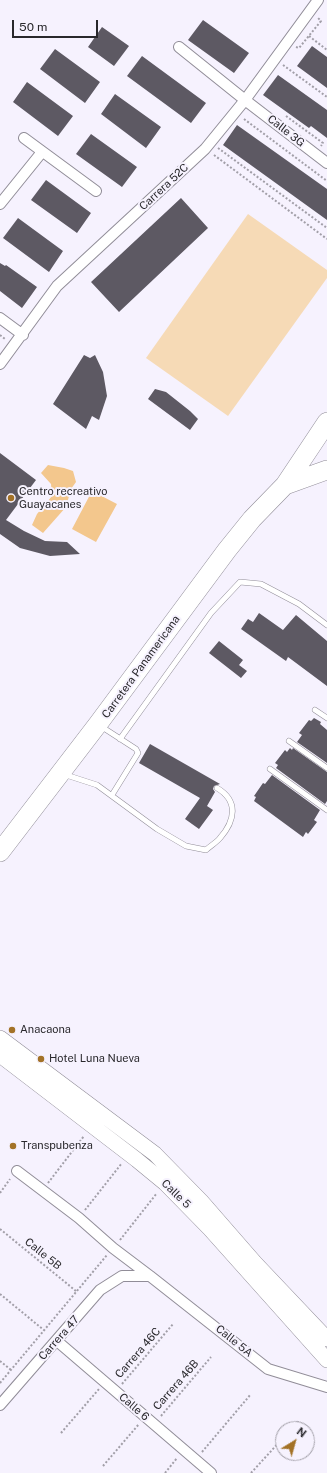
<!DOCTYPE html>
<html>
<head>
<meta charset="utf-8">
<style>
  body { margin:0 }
  #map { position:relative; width:327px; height:1473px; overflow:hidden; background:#f6f2fe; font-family:"Public Sans",sans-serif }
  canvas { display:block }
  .north { position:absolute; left:275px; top:1421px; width:40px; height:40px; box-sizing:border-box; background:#f6f2fe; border:1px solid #a4a1aa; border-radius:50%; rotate:37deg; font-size:11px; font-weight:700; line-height:16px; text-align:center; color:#29282c }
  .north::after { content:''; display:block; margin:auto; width:14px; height:18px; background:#a37227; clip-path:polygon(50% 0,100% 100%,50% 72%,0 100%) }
  .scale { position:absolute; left:12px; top:20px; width:86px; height:18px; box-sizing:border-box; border:2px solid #29282c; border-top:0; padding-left:5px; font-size:12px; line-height:14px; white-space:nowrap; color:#29282c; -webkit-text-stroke:3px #f6f2fe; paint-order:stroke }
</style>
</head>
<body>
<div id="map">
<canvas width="327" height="1473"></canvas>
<div class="north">N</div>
<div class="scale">50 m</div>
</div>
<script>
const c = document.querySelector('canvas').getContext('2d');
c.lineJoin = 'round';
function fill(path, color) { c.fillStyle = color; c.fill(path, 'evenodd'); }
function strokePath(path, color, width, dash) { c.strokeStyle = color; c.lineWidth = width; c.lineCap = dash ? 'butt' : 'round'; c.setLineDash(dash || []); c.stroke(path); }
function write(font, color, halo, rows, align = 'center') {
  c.font = font + ' "Public Sans",sans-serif'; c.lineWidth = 4; c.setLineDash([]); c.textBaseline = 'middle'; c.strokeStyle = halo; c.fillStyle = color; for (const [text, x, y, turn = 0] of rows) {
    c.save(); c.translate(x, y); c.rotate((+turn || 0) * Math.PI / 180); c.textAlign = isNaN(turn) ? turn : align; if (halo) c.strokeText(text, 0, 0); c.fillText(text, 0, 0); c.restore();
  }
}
const green = new Path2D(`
  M248,214L327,270V278L228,416L146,358Z`);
const water = new Path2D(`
  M48,465L64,468L73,471L76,482L71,489L66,507L43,533L32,525L37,514L52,496L51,484L41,473Z
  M92,491L117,504L96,542L72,529Z`);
const building = new Path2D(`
  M203,20L249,53L234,73L188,40Z
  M102,27L129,46L114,66L88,47Z
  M312,46L327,57V88L297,66Z
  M55,49L100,82L85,103L40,69Z
  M142,56L206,103L191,123L127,76Z
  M278,75L327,110V138L311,126L309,128L263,95Z
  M27,82L73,116L58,136L13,102Z
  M115,94L161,127L146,148L101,114Z
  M237,125L327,189V220L223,145Z
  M91,134L137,167L122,187L76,154Z
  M46,180L91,213L77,233L31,200Z
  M181,198L208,228L119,312L91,282Z
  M18,218L63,251L49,272L3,238Z
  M0,263L5,266L6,265L37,287L22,308L0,291Z
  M84,355L90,358L95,355L103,372L107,396L99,420L92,416L86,429L53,404Z
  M155,389L166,392L190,411L198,419L190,430L148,399Z
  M0,453L36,480L6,520L24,531L45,541L67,542L80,554L50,556L20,548L0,534Z
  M259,613L283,630L296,615L327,641V686L288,657L286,661L241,629L248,619L253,622Z
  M219,641L243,660L239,665L247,671L241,678L209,653Z
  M314,718L321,722L320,724L327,730V763L297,742L302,735L299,733L309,720L311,721Z
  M150,744L220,784L214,786L213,789L215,792L207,806L213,810L199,829L185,819L200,798L139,763Z
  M290,748L292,750L293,748L327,772V801L325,804L276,768L278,765L275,763L285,750L287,752Z
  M272,775L320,810L314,820L317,822L308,834L306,832L303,837L254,801L256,797L254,796L263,783L265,784Z`);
const path = new Path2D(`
  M309,36L327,50
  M296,47L299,48L321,21L317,17
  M283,65L327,97
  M286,116L323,143L321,146
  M244,119L327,181
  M218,148L327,228
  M214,155L327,239
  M0,335L5,339
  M48,1183L84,1136
  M0,1193L10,1179
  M85,1210L122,1163
  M0,1229L76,1291
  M120,1240L157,1193
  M0,1294L45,1331
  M0,1361L11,1370
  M0,1383L107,1255
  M122,1384L173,1324
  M161,1416L211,1357
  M292,1429L299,1421
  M61,1433L99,1389
  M202,1452L251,1394
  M103,1466L139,1424
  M165,1473L177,1458
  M251,1473L283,1438`);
const lane = new Path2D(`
  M315,710L327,718
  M102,727L136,749L138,753L112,795
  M120,739L211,613L240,582L261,584L299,604L327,625
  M289,741L327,768
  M270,769L327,810
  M63,774L97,785L157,829L186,846L206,850C210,846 216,843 220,838C235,821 239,801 217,788`);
const street = new Path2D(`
  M179,47L245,100L327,163
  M24,138L96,191
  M0,204L42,152
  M0,318L23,335
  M0,364L57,286L205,149L245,100L318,0
  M17,1171L79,1218L113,1248L150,1276
  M57,1341L211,1473
  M0,1405L100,1290L122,1276H150L268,1369L327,1387`);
const secondary = new Path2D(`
  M0,1038L155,1154L201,1201L255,1263L327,1339
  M0,1055L137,1160L165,1183L210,1229L327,1360`);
const highway = new Path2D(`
  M285,485L327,470
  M0,852L98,724L227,550L252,519L285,485L327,422`);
const markers = [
  [11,498,4,"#a37227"],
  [12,1030,4,"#a37227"],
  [41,1059,4,"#a37227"],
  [13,1146,4,"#a37227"]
];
const streetNames = [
  ["Calle 3G",286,131,38],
  ["Carrera 52C",164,187,-43],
  ["Carretera Panamericana",141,667,-54],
  ["Calle 5",176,1194,44],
  ["Calle 5B",43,1254,39],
  ["Carrera 47",59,1338,-49],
  ["Calle 5A",234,1341,39],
  ["Carrera 46C",138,1353,-49],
  ["Carrera 46B",176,1385,-49],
  ["Calle 6",134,1407,41]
];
const poiNames = [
  ["Centro recreativo",19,492],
  ["Guayacanes",19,505],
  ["Anacaona",20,1030],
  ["Hotel Luna Nueva",49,1059],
  ["Transpubenza",21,1146]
];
fill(green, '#f6dab6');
fill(water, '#f3c78d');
fill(building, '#5d5963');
strokePath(lane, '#918d98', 6);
strokePath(street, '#918d98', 12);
strokePath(secondary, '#918d98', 16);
strokePath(highway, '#918d98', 20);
strokePath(path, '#a29fa8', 2, [2, 2]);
strokePath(lane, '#fff', 5);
strokePath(street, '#fff', 10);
strokePath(secondary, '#fff', 15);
strokePath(highway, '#fff', 19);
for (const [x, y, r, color] of markers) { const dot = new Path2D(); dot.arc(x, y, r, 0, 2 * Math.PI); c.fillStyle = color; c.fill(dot); strokePath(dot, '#f6f2fe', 1.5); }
write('11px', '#29282c', '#f6f2fe', streetNames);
write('11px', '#29282c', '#f6f2fe', poiNames, 'left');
</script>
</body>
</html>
